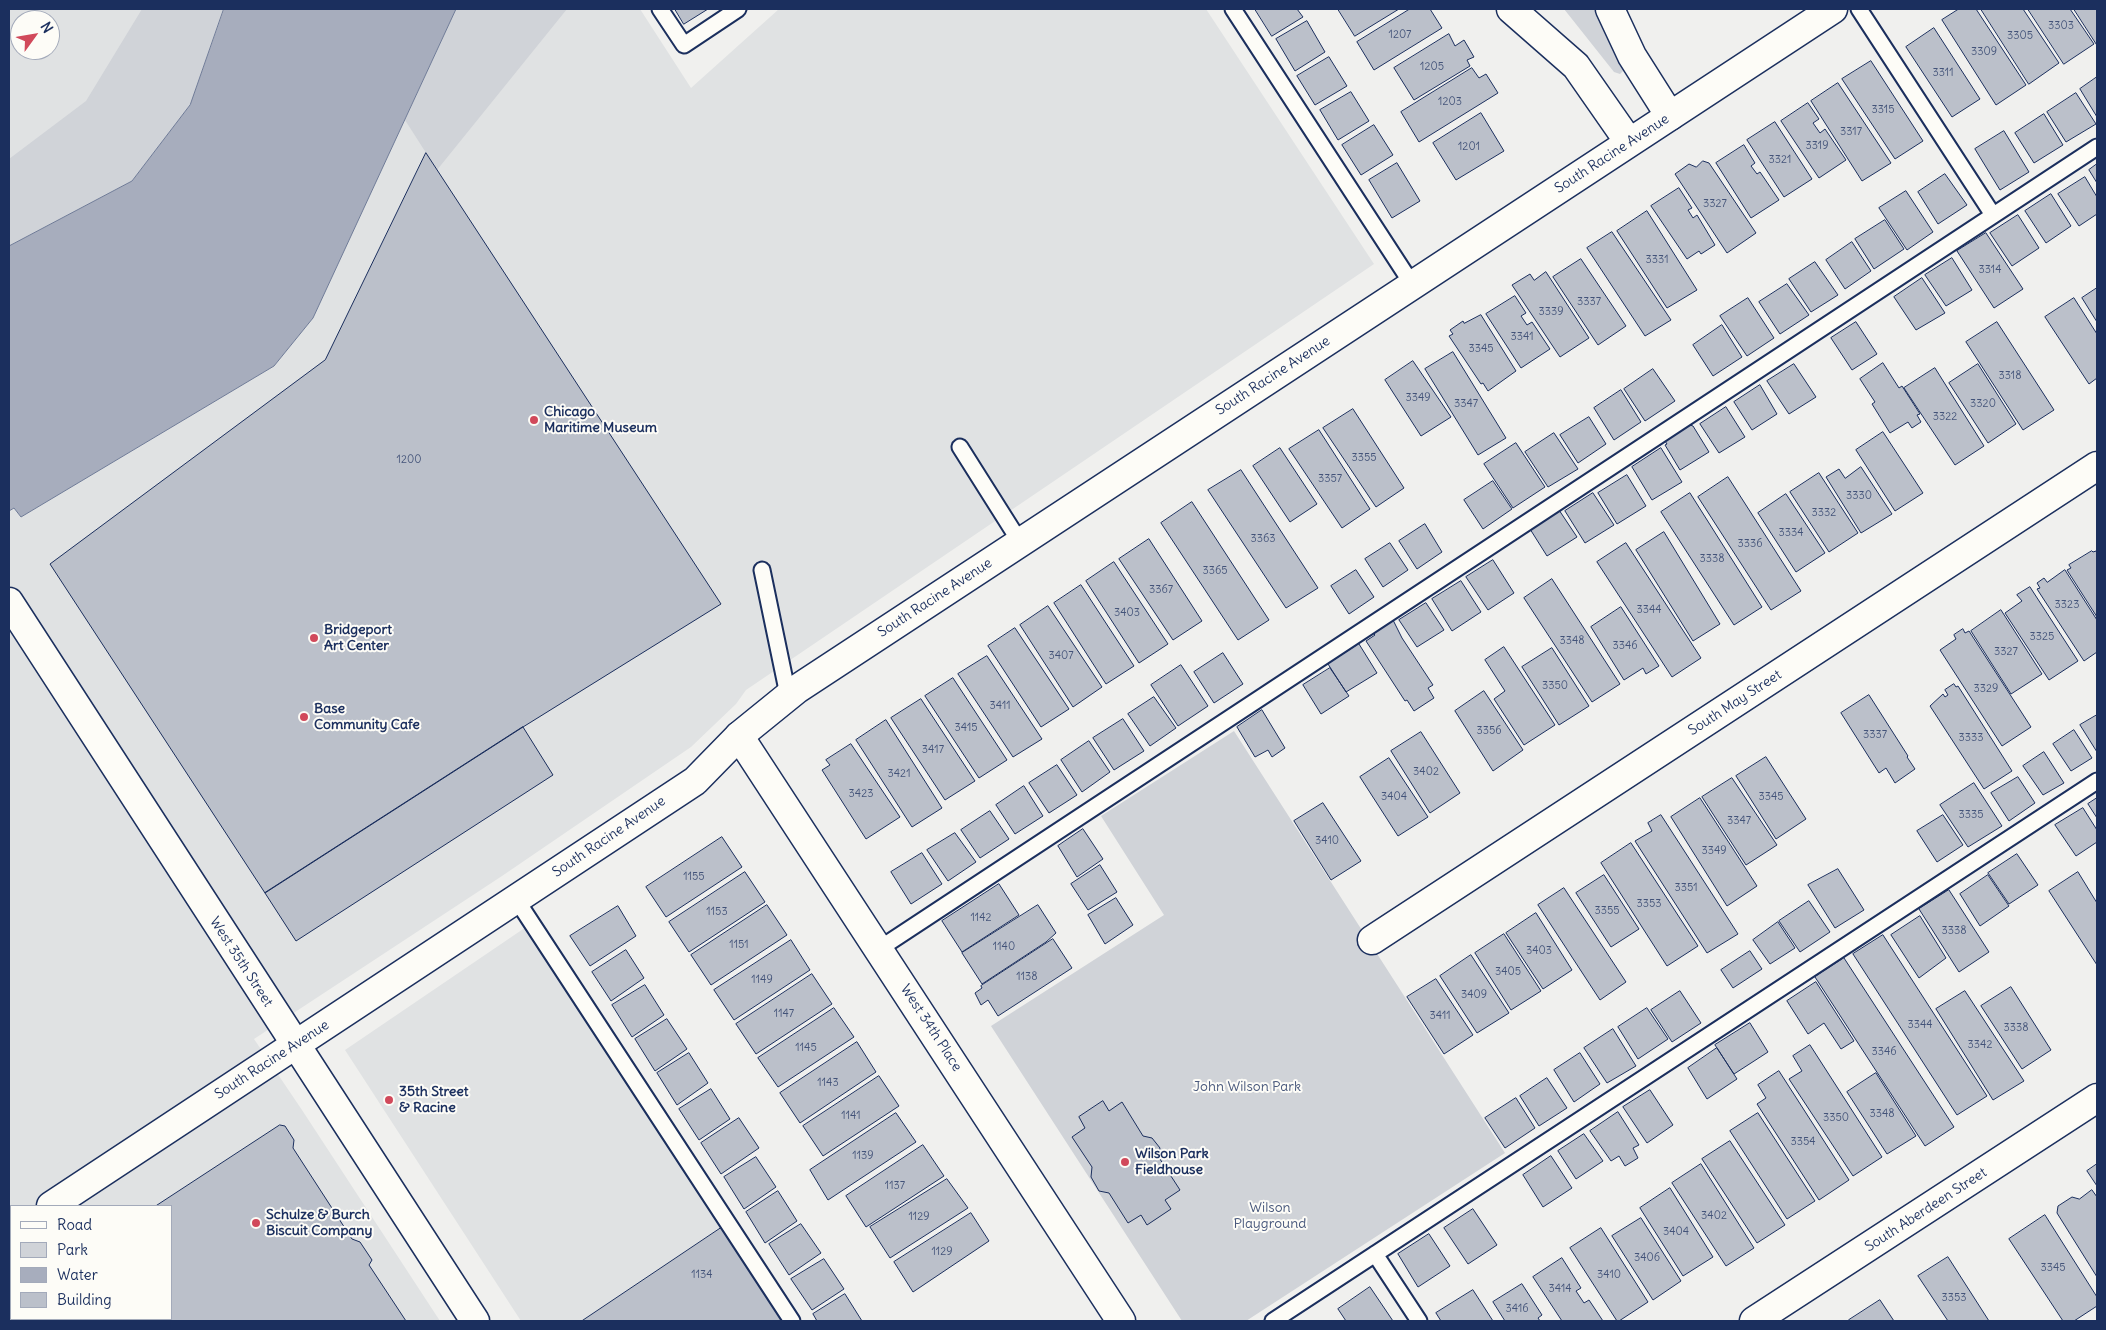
<!DOCTYPE html>
<html>
<head>
<meta charset="utf-8">
<style>
  body { margin:0 }
  #map { position:relative; width:2106px; height:1330px; overflow:hidden; background:#f0f0ee; font-family:Delius,sans-serif }
  canvas { display:block }
  .frame { position:absolute; inset:0; border:10px solid #1b2f5e; pointer-events:none }
  .legend { position:absolute; left:10px; top:1205px; width:162px; height:115px; box-sizing:border-box; background:#fdfcf7; border:1px solid #a3aaba; margin:0; padding:6px 9px; list-style:none; font-size:15px; color:#1b2f5e }
  .legend li { display:flex; align-items:center; gap:10px; height:25px }
  .legend b { width:25px; border:1px solid #a3aaba }
  .north { position:absolute; left:10px; top:10px; width:50px; height:50px; box-sizing:border-box; background:#fdfcf7; border:1px solid #a3aaba; border-radius:50%; rotate:58deg; font-size:14px; font-weight:700; line-height:20px; text-align:center; color:#1b2f5e }
  .north::after { content:''; display:block; margin:auto; width:18px; height:22px; background:#d1495b; clip-path:polygon(50% 0,100% 100%,50% 72%,0 100%) }
</style>
</head>
<body>
<div id="map">
<canvas width="2106" height="1330"></canvas>
<div class="frame"></div>
<ul class="legend">
<li><b style="height:6px;background:#fdfcf7"></b>Road</li>
<li><b style="height:14px;background:#d0d3d8"></b>Park</li>
<li><b style="height:14px;background:#a7adbd"></b>Water</li>
<li><b style="height:14px;background:#bbc0ca"></b>Building</li>
</ul>
<div class="north">N</div>
</div>
<script>
const c = document.querySelector('canvas').getContext('2d');
c.lineJoin = 'round';
function fill(path, color) { c.fillStyle = color; c.fill(path, 'evenodd'); }
function strokePath(path, color, width, dash) { c.strokeStyle = color; c.lineWidth = width; c.lineCap = dash ? 'butt' : 'round'; c.setLineDash(dash || []); c.stroke(path); }
function write(font, color, halo, rows, align = 'center') {
  c.font = font + ' Delius,sans-serif'; c.lineWidth = 4; c.setLineDash([]); c.textBaseline = 'middle'; c.strokeStyle = halo; c.fillStyle = color; for (const [text, x, y, turn = 0] of rows) {
    c.save(); c.translate(x, y); c.rotate((+turn || 0) * Math.PI / 180); c.textAlign = isNaN(turn) ? turn : align; if (halo) c.strokeText(text, 0, 0); c.fillText(text, 0, 0); c.restore();
  }
}
const built = new Path2D(`
  M9,9H224L9,246ZM20,20H50V50H20Z
  M456,9H640L691,88L779,9H1206L1374,264L746,690L736,704L691,747L502,876L254,1039L302,1110L440,1321H9V511L14,508L21,517L274,366L313,318ZM11,1206H171V1319H11Z
  M532,923L792,1321H521L345,1050Z`);
const green = new Path2D(`
  M142,9H224L190,105L132,181L9,246V159L86,101Z
  M456,9H567L437,170L405,120Z
  M1564,9H1599L1625,65L1623,71L1620,74L1614,72Z
  M1234,731L1505,1153L1246,1321H1182L991,1026L1164,915L1101,816Z`);
const water = new Path2D(`
  M224,9H456L313,318L274,366L21,517L14,508L9,511V246L132,181L190,105Z`);
const building = new Path2D(`
  M675,9H708L684,24Z
  M1255,9H1297L1303,17L1272,36Z
  M1338,9H1399L1355,36Z
  M1410,9H1430L1442,28L1374,70L1357,42Z
  M1959,9H1976L2026,85L1996,105L1942,20Z
  M1981,9H2023L2059,63L2029,84Z
  M2028,9H2070L2094,44L2064,64Z
  M2074,9H2097V45Z
  M1307,21L1325,52L1295,71L1276,39Z
  M1934,28L1980,99L1952,117L1906,47Z
  M1449,34L1455,46L1464,40L1474,57L1467,60L1470,66L1414,100L1394,68Z
  M1329,57L1347,86L1315,105L1297,76Z
  M1871,61L1923,141L1895,159L1842,79Z
  M1472,68L1479,78L1486,74L1498,93L1419,142L1401,112Z
  M2097,77V117L2080,89Z
  M1838,83L1891,163L1862,181L1811,101Z
  M1351,92L1369,121L1338,140L1320,110Z
  M2076,93L2096,124L2066,142L2047,112Z
  M1808,103L1819,119L1813,123L1820,133L1825,129L1846,160L1819,178L1781,121Z
  M1481,113L1504,151L1456,180L1433,143Z
  M2044,114L2063,145L2034,163L2015,133Z
  M1775,122L1812,179L1784,197L1747,140Z
  M1374,125L1393,155L1361,175L1342,145Z
  M2004,131L2029,172L2000,190L1975,149Z
  M1744,145L1755,163L1751,166L1757,174L1760,172L1779,200L1751,218L1716,163Z
  M426,153L721,604L523,727L265,893L50,564L325,360Z
  M1703,161L1709,163L1756,233L1727,253L1675,174L1689,164L1696,167Z
  M1397,163L1420,201L1392,218L1369,180Z
  M2097,164V183L2089,170Z
  M1945,174L1967,205L1938,224L1918,192Z
  M2085,177L2097,197V214L2079,226L2058,194Z
  M1679,188L1692,208L1688,210L1693,218L1697,215L1715,245L1701,254L1699,251L1687,259L1651,206Z
  M1906,191L1933,232L1907,250L1879,208Z
  M2051,194L2071,226L2046,243L2025,211Z
  M1647,211L1697,290L1667,308L1617,231Z
  M2018,215L2039,248L2012,266L1990,233Z
  M1885,220L1904,249L1874,269L1855,239Z
  M1612,232L1671,320L1645,336L1587,248Z
  M1986,233L2023,289L1994,308L1957,251Z
  M1852,242L1871,271L1845,289L1826,260Z
  M1952,258L1972,290L1946,306L1925,275Z
  M1581,259L1626,326L1598,345L1553,277Z
  M1815,262L1838,295L1811,312L1789,279Z
  M1546,272L1589,338L1560,357L1512,285L1530,274L1534,280Z
  M1922,278L1945,313L1916,330L1894,297Z
  M1787,284L1809,315L1780,334L1759,302Z
  M2097,288V322L2082,298Z
  M1515,296L1526,313L1521,316L1527,325L1532,322L1550,349L1521,368L1486,314Z
  M1748,298L1774,338L1747,356L1720,316Z
  M2074,298L2097,334V378L2089,384L2045,317Z
  M1481,315L1516,371L1488,391L1483,383L1481,384L1449,336L1453,334L1450,330L1463,321L1464,323Z
  M1856,322L1877,354L1852,370L1831,338Z
  M1997,322L2054,410L2023,430L1966,342Z
  M1722,325L1742,357L1713,376L1693,345Z
  M1453,352L1506,438L1478,455L1425,369Z
  M1413,361L1451,417L1421,436L1385,380Z
  M1883,363L1899,388L1902,386L1920,414L1917,415L1921,422L1912,428L1908,422L1890,433L1872,404L1875,402L1860,379Z
  M1794,364L1816,397L1789,414L1767,381Z
  M1978,364L2016,424L1988,443L1949,383Z
  M1935,368L1984,446L1955,465L1904,388Z
  M1653,369L1675,401L1645,421L1624,389Z
  M1760,385L1777,414L1752,430L1734,402Z
  M1621,390L1641,422L1614,440L1594,408Z
  M1726,407L1745,437L1719,453L1700,424Z
  M1353,409L1404,488L1376,507L1323,428Z
  M1589,417L1606,444L1578,463L1560,435Z
  M1690,425L1693,426L1709,452L1680,470L1665,445L1667,444L1665,441Z
  M1319,430L1370,509L1342,528L1289,449Z
  M1883,432L1923,493L1895,511L1856,450Z
  M1554,433L1578,469L1548,487L1525,452Z
  M1516,443L1545,487L1513,508L1484,464Z
  M1280,448L1317,504L1290,522L1253,466Z
  M1661,448L1682,482L1652,500L1632,467Z
  M1861,467L1892,514L1861,533L1826,477L1839,469L1845,478Z
  M1241,470L1318,588L1286,608L1208,490Z
  M1819,473L1858,533L1829,552L1790,492Z
  M1627,475L1646,506L1617,524L1598,493Z
  M1728,477L1801,591L1771,610L1698,497Z
  M1493,481L1512,509L1483,529L1464,500Z
  M1593,493L1614,525L1585,543L1565,511Z
  M1690,493L1762,607L1734,625L1661,512Z
  M1786,494L1825,553L1796,572L1758,513Z
  M1192,502L1269,620L1238,640L1161,523Z
  M1559,510L1577,537L1547,556L1530,529Z
  M1425,524L1442,552L1417,569L1399,541Z
  M1664,532L1720,624L1693,641L1636,550Z
  M1149,539L1202,621L1173,640L1119,559Z
  M1390,543L1408,570L1383,587L1365,559Z
  M1626,543L1701,658L1672,677L1597,562Z
  M2092,551L2093,552L2096,551L2097,553V617L2067,570L2071,568L2069,565Z
  M1493,560L1514,593L1488,610L1466,577Z
  M1114,562L1168,644L1139,663L1086,581Z
  M1356,570L1374,597L1349,614L1331,586Z
  M2065,570L2097,620V652L2084,661L2037,589L2040,588L2037,583L2044,578L2047,582Z
  M1552,579L1620,684L1592,702L1524,598Z
  M1461,581L1481,612L1452,631L1432,599Z
  M1081,585L1134,666L1106,684L1054,603Z
  M2030,587L2078,661L2049,680L2005,613L2022,601L2017,595Z
  M1426,603L1444,630L1417,647L1399,620Z
  M1048,606L1102,687L1073,707L1020,625Z
  M1621,607L1659,666L1646,674L1643,668L1624,680L1591,627Z
  M2001,610L2042,674L2011,694L1971,631Z
  M1393,620L1402,638L1433,685L1428,688L1434,698L1414,711L1407,700L1405,701L1366,641L1375,635L1373,633Z
  M1015,628L1069,709L1041,727L988,646Z
  M1963,629L1965,633L1969,631L2031,727L2002,746L1940,650L1956,639L1954,635Z
  M1359,644L1377,673L1346,692L1328,664Z
  M1504,647L1555,725L1524,745L1494,699L1505,691L1485,660Z
  M1552,648L1589,706L1559,725L1522,667Z
  M1223,653L1243,684L1214,703L1194,672Z
  M987,656L1042,739L1013,757L958,674Z
  M1181,665L1208,706L1178,726L1151,685Z
  M1330,668L1349,696L1321,714L1303,685Z
  M953,678L1007,760L979,778L925,696Z
  M1954,684L1956,687L1958,686L2012,771L1984,789L1930,706L1943,694L1945,697L1948,695L1945,690Z
  M1484,691L1523,750L1493,771L1455,711Z
  M1869,695L1908,756L1907,757L1915,769L1895,783L1886,768L1879,773L1841,713Z
  M1154,697L1176,728L1150,746L1128,714Z
  M921,699L975,781L945,800L891,718Z
  M1262,710L1285,748L1272,757L1268,750L1255,757L1237,727Z
  M2097,715V752L2080,725Z
  M1123,719L1144,751L1114,770L1093,738Z
  M886,720L942,808L912,827L856,740Z
  M523,727L553,775L296,941L265,893Z
  M2074,730L2092,758L2071,771L2053,744Z
  M1421,732L1460,793L1430,813L1391,751Z
  M1089,741L1110,772L1082,792L1061,760Z
  M851,744L900,817L866,839L822,770L830,765L826,760Z
  M2044,752L2064,783L2043,795L2023,766Z
  M1766,757L1806,819L1776,839L1736,776Z
  M1389,758L1428,817L1398,836L1360,777Z
  M1057,765L1077,795L1049,813L1029,783Z
  M2018,777L2035,803L2009,821L1991,793Z
  M1732,778L1777,845L1746,865L1702,797Z
  M1974,783L2002,826L1968,847L1940,805Z
  M1024,786L1043,816L1015,834L996,805Z
  M1700,798L1757,886L1727,906L1671,817Z
  M2097,798V818L2088,804Z
  M1323,803L1361,861L1331,880L1294,821Z
  M2083,808L2097,830V842L2076,856L2055,825Z
  M990,811L1009,839L980,858L961,830Z
  M1661,815L1738,934L1707,953L1635,841L1652,831L1648,823Z
  M1943,815L1963,845L1937,862L1917,831Z
  M1083,829L1103,859L1077,877L1058,846Z
  M955,833L976,862L948,881L927,850Z
  M722,837L742,867L666,917L646,887Z
  M1631,843L1698,946L1667,966L1601,863Z
  M922,853L942,884L911,904L891,872Z
  M2017,854L2038,885L2009,904L1988,873Z
  M1100,865L1117,892L1088,910L1071,884Z
  M1838,869L1864,910L1835,928L1808,885Z
  M745,872L765,902L689,952L669,922Z
  M2078,872L2097,903V965L2049,891Z
  M1604,875L1639,929L1611,947L1576,893Z
  M1988,875L2009,906L1980,926L1960,894Z
  M999,884L1019,915L962,952L942,921Z
  M1564,888L1626,982L1600,1000L1538,905Z
  M1949,890L1989,952L1959,972L1919,909Z
  M1116,898L1133,925L1105,944L1088,915Z
  M1809,901L1830,932L1800,952L1779,921Z
  M767,905L787,935L711,985L691,955Z
  M1038,905L1056,933L1046,942L982,984L962,953Z
  M618,906L636,936L590,966L570,936Z
  M1536,913L1572,970L1543,989L1506,933Z
  M1920,916L1946,958L1919,978L1891,935Z
  M1778,922L1795,948L1770,964L1753,940Z
  M1504,934L1541,991L1511,1010L1475,953Z
  M1883,935L1987,1096L1957,1115L1853,954Z
  M1053,939L1072,968L998,1016L988,1000L981,1005L975,993L982,988L981,986Z
  M791,940L810,970L734,1020L714,990Z
  M626,950L644,978L611,1001L592,972Z
  M1750,951L1762,969L1733,988L1721,970Z
  M1471,955L1509,1013L1477,1033L1440,976Z
  M1844,958L1954,1127L1925,1146L1815,977Z
  M812,974L832,1004L756,1054L736,1024Z
  M1436,979L1473,1035L1444,1054L1407,997Z
  M1816,982L1854,1041L1841,1049L1824,1023L1808,1034L1787,1001Z
  M645,985L664,1015L632,1037L612,1005Z
  M2011,987L2051,1050L2022,1069L1981,1006Z
  M1680,991L1701,1023L1672,1042L1651,1010Z
  M1965,991L2024,1081L1993,1100L1936,1009Z
  M834,1008L854,1037L778,1087L758,1058Z
  M1647,1008L1668,1039L1638,1059L1618,1027Z
  M667,1019L687,1049L655,1071L635,1039Z
  M1750,1023L1768,1052L1734,1074L1715,1045Z
  M1613,1029L1636,1066L1607,1083L1584,1048Z
  M857,1042L876,1072L800,1123L780,1093Z
  M1810,1045L1882,1157L1853,1176L1789,1079L1802,1071L1793,1056Z
  M1717,1048L1737,1079L1707,1099L1688,1068Z
  M689,1053L708,1083L677,1105L657,1073Z
  M1580,1053L1600,1084L1574,1102L1554,1070Z
  M1779,1071L1849,1180L1819,1200L1757,1104L1766,1098L1758,1085Z
  M1876,1073L1916,1136L1887,1154L1847,1092Z
  M879,1076L899,1106L823,1156L803,1126Z
  M1547,1078L1567,1108L1539,1126L1520,1096Z
  M711,1089L730,1119L699,1140L679,1109Z
  M1650,1090L1673,1125L1647,1143L1623,1107Z
  M1516,1098L1535,1128L1505,1148L1485,1118Z
  M1103,1101L1109,1111L1122,1102L1143,1136L1152,1138L1160,1148L1158,1156L1180,1190L1165,1200L1171,1209L1147,1225L1141,1215L1128,1223L1109,1193L1099,1191L1091,1177L1092,1167L1072,1137L1085,1128L1079,1117Z
  M1618,1112L1639,1145L1633,1148L1638,1158L1625,1166L1619,1156L1611,1161L1590,1131Z
  M896,1113L916,1142L828,1200L810,1170Z
  M1758,1113L1815,1201L1787,1219L1730,1131Z
  M739,1118L759,1148L721,1174L701,1143Z
  M280,1125L285,1126L294,1140L293,1148L352,1239L360,1242L372,1260L369,1265L406,1321H9V1303L11,1301V1319H171V1206H156Z
  M1584,1134L1603,1161L1576,1179L1558,1151Z
  M1730,1141L1785,1225L1757,1243L1702,1159Z
  M923,1145L944,1176L866,1227L846,1196Z
  M1551,1156L1572,1188L1543,1207L1523,1175Z
  M756,1157L776,1187L744,1209L724,1177Z
  M1701,1164L1754,1248L1726,1266L1672,1183Z
  M2097,1164V1186L2087,1171Z
  M947,1179L968,1208L890,1258L870,1227Z
  M1670,1188L1713,1257L1683,1276L1640,1208Z
  M2092,1190L2097,1197V1277L2057,1213L2058,1206L2072,1197L2079,1199Z
  M778,1191L797,1221L765,1243L746,1212Z
  M1473,1209L1497,1245L1468,1264L1444,1228Z
  M971,1213L989,1241L913,1292L894,1262Z
  M2045,1215L2097,1297V1306L2074,1321H2063L2009,1239Z
  M1641,1218L1681,1281L1653,1300L1612,1236Z
  M801,1224L821,1253L789,1275L769,1244Z
  M721,1228L784,1321H582Z
  M1601,1228L1648,1302L1619,1321H1617L1570,1248Z
  M1429,1234L1450,1266L1418,1287L1398,1254Z
  M1948,1257L1989,1321H1948L1918,1276Z
  M1562,1258L1581,1288L1576,1291L1584,1303L1589,1300L1603,1321H1562L1533,1277Z
  M824,1259L844,1289L812,1310L791,1279Z
  M1522,1284L1542,1315L1538,1318L1540,1321H1505L1493,1302Z
  M1370,1287L1393,1321H1346L1338,1309Z
  M1473,1290L1493,1321H1441L1436,1313Z
  M845,1294L862,1321H817L813,1314Z
  M1880,1300L1894,1321H1850L1849,1320Z`);
const service = new Path2D(`
  M660,9L684,45L738,9
  M1233,9L1412,284
  M1859,9L1993,215
  M960,447L1020,542
  M762,570L788,695
  M516,899L792,1321
  M879,949L2097,147
  M1375,1254L1419,1321
  M1273,1321L2097,781`);
const minor = new Path2D(`
  M1511,9L1576,66L1629,142
  M1610,9L1632,56L1670,116
  M739,736L1121,1321
  M1372,940L2097,466
  M1754,1321L2097,1098`);
const tertiary = new Path2D(`
  M51,1206L695,781L739,736L797,689L1833,9
  M9,1234L11,1233`);
const secondary = new Path2D(`
  M9,602L475,1321`);
const markers = [
  [534,420,5,"#d1495b"],
  [314,638,5,"#d1495b"],
  [304,717,5,"#d1495b"],
  [389,1100,5,"#d1495b"],
  [1125,1162,5,"#d1495b"],
  [256,1223,5,"#d1495b"]
];
const numberNames = [
  ["3303",2061,26],
  ["1207",1400,35],
  ["3305",2020,36],
  ["3309",1984,52],
  ["1205",1432,67],
  ["3311",1943,73],
  ["1203",1450,102],
  ["3315",1883,110],
  ["3317",1851,132],
  ["3319",1817,146],
  ["1201",1469,147],
  ["3321",1780,160],
  ["3327",1715,204],
  ["3331",1657,260],
  ["3314",1990,270],
  ["3337",1589,302],
  ["3339",1551,312],
  ["3341",1522,337],
  ["3345",1481,349],
  ["3318",2010,376],
  ["3349",1418,398],
  ["3347",1466,404],
  ["3320",1983,404],
  ["3322",1945,417],
  ["3355",1364,458],
  ["1200",409,460],
  ["3357",1330,479],
  ["3330",1859,496],
  ["3332",1824,513],
  ["3334",1791,533],
  ["3363",1263,539],
  ["3336",1750,544],
  ["3338",1712,559],
  ["3365",1215,571],
  ["3367",1161,590],
  ["3323",2067,605],
  ["3344",1649,610],
  ["3403",1127,613],
  ["3325",2042,637],
  ["3348",1572,641],
  ["3346",1625,646],
  ["3327",2006,652],
  ["3407",1061,656],
  ["3350",1555,686],
  ["3329",1986,689],
  ["3411",1000,706],
  ["3415",966,728],
  ["3356",1489,731],
  ["3337",1875,735],
  ["3333",1971,738],
  ["3417",933,750],
  ["3402",1426,772],
  ["3421",899,774],
  ["3423",861,794],
  ["3404",1394,797],
  ["3345",1771,797],
  ["3335",1971,815],
  ["3347",1739,821],
  ["3410",1327,841],
  ["3349",1714,851],
  ["1155",694,877],
  ["3351",1686,888],
  ["3353",1649,904],
  ["3355",1607,911],
  ["1153",717,912],
  ["1142",981,918],
  ["3338",1954,931],
  ["1151",739,945],
  ["1140",1004,947],
  ["3403",1539,951],
  ["3405",1508,972],
  ["1138",1027,977],
  ["1149",762,980],
  ["3409",1474,995],
  ["1147",784,1014],
  ["3411",1440,1016],
  ["3344",1920,1025],
  ["3338",2016,1028],
  ["3342",1980,1045],
  ["1145",806,1048],
  ["3346",1884,1052],
  ["1143",828,1083],
  ["3348",1882,1114],
  ["1141",851,1116],
  ["3350",1836,1118],
  ["3354",1803,1142],
  ["1139",863,1156],
  ["1137",895,1186],
  ["3402",1714,1216],
  ["1129",919,1217],
  ["3404",1676,1232],
  ["1129",942,1252],
  ["3406",1647,1258],
  ["3345",2053,1268],
  ["1134",702,1275],
  ["3410",1609,1275],
  ["3414",1560,1289],
  ["3353",1954,1298],
  ["3416",1517,1309]
];
const streetNames = [
  ["South Racine Avenue",1612,154,-33],
  ["South Racine Avenue",1273,376,-33],
  ["South Racine Avenue",935,598,-33],
  ["South May Street",1735,703,-33],
  ["South Racine Avenue",609,837,-34],
  ["West 35th Street",241,962,57],
  ["West 34th Place",931,1028,57],
  ["South Racine Avenue",272,1060,-33],
  ["South Aberdeen Street",1926,1210,-33]
];
const poiNames = [
  ["Chicago",544,412],
  ["Maritime Museum",544,428],
  ["Bridgeport",324,630],
  ["Art Center",324,646],
  ["Base",314,709],
  ["Community Cafe",314,725],
  ["35th Street",399,1092],
  ["& Racine",399,1108],
  ["Wilson Park",1135,1154],
  ["Fieldhouse",1135,1170],
  ["Schulze & Burch",266,1215],
  ["Biscuit Company",266,1231]
];
const parkNames = [
  ["John Wilson Park",1247,1087],
  ["Wilson",1270,1208],
  ["Playground",1270,1224]
];
fill(built, '#e0e2e3');
fill(green, '#d0d3d8');
fill(water, '#a7adbd');
strokePath(water, '#6f7b97', 1);
fill(building, '#bbc0ca');
strokePath(building, '#1b2f5e', 1);
strokePath(service, '#1b2f5e', 19);
strokePath(minor, '#1b2f5e', 31);
strokePath(tertiary, '#1b2f5e', 31);
strokePath(secondary, '#1b2f5e', 31);
strokePath(service, '#fdfcf7', 15);
strokePath(minor, '#fdfcf7', 28);
strokePath(tertiary, '#fdfcf7', 28);
strokePath(secondary, '#fdfcf7', 28);
for (const [x, y, r, color] of markers) { const dot = new Path2D(); dot.arc(x, y, r, 0, 2 * Math.PI); c.fillStyle = color; c.fill(dot); strokePath(dot, '#fdfcf7', 2); }
write('11px', '#435379', null, numberNames);
write('14px', '#1b2f5e', '#fdfcf7', streetNames);
write('bold 14px', '#1b2f5e', '#fdfcf7', poiNames, 'left');
write('14px', '#48587c', '#fdfcf7', parkNames);
</script>
</body>
</html>
